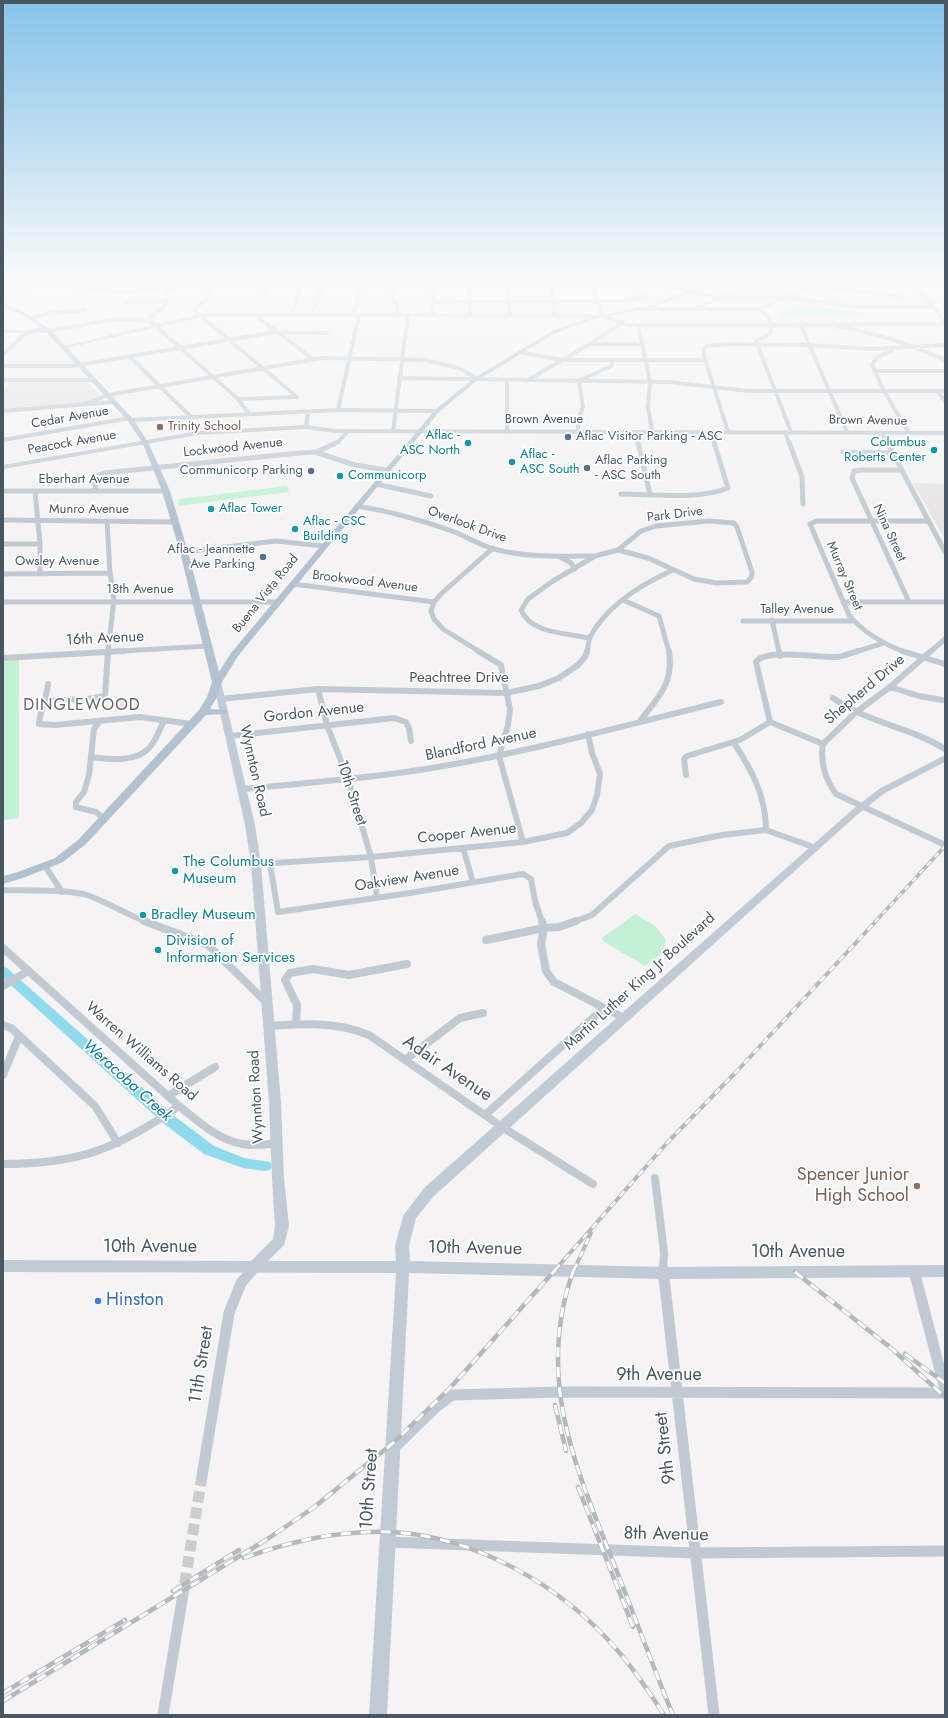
<!DOCTYPE html>
<html>
<head>
<meta charset="utf-8">
<style>
  body { margin:0 }
  #map { position:relative; width:948px; height:1718px; overflow:hidden; background:#f5f3f3; font-family:Jost,sans-serif }
  canvas { display:block }
  .frame { position:absolute; inset:0; border:4px solid #4a5661; pointer-events:none }
</style>
</head>
<body>
<div id="map">
<canvas width="948" height="1718"></canvas>
<div class="frame"></div>
</div>
<script>
const c = document.querySelector('canvas').getContext('2d');
c.lineJoin = 'round';
function fill(path, color) { c.fillStyle = color; c.fill(path, 'evenodd'); }
function strokePath(path, color, width, dash) { c.strokeStyle = color; c.lineWidth = width; c.lineCap = dash ? 'butt' : 'round'; c.setLineDash(dash || []); c.stroke(path); }
function write(font, color, halo, rows, align = 'center') {
  c.font = font + ' Jost,sans-serif'; c.lineWidth = 3.5; c.setLineDash([]); c.textBaseline = 'middle'; c.strokeStyle = halo; c.fillStyle = color; for (const [text, x, y, turn = 0] of rows) {
    c.save(); c.translate(x, y); c.rotate((+turn || 0) * Math.PI / 180); c.textAlign = isNaN(turn) ? turn : align; if (halo) c.strokeText(text, 0, 0); c.fillText(text, 0, 0); c.restore();
  }
}
const education = new Path2D(`
  M10,382H88L100,395L82,403L3,410V390Z
  M913,483L945,484V540L934,520Z`);
const green = new Path2D(`
  M808,306L863,313L865,315L782,316L779,312Z
  M287,486L289,492L177,506L180,499Z
  M19,658V818L3,820V659Z
  M635,914L655,926L666,940L661,954L645,966L603,941L602,938Z`);
const river = new Path2D(`
  M3,967L7,968L173,1115L214,1146L244,1158L270,1162L272,1166L270,1170L265,1171L243,1168L204,1154L163,1123L3,978Z`);
const streetTunnel = new Path2D(`
  M182,1600L202,1476`);
const streetFar4 = new Path2D(`
  M81,280L95,287
  M137,280L159,289
  M179,280L173,289L165,291C169,307 163,309 150,316L149,320L238,399L249,414
  M217,280L206,300L195,308L196,312L297,397L238,399
  M396,280L393,300L397,305V315
  M469,280L470,315
  M507,280L510,315
  M550,280L555,315
  M592,280L601,314L615,321L630,325L945,324
  M646,280L715,298L785,297L859,307H933
  M773,280L902,297
  M3,289L41,284L69,285L120,292L159,289
  M264,296L271,280
  M126,302L148,303L167,300
  M433,302L625,301L645,296V294L641,291
  M695,308L768,280
  M636,309H758L812,286
  M758,309L769,317L771,331L768,335L756,341L791,432
  M255,315L313,359
  M292,315L301,287
  M312,315L323,280
  M353,315L362,280
  M433,315L434,280
  M31,318L53,313L85,310
  M800,323L847,432
  M638,325L650,382L648,407L652,431
  M839,327C876,332 911,345 945,360
  M49,331L117,319L149,320
  M590,344H642
  M892,351L877,357L872,365L884,391L909,433
  M520,352L562,360H705
  M130,357L191,417
  M3,366H72L276,332L327,333
  M874,371H945
  M399,378L668,382L748,391H945
  M3,380H94
  M507,380V432
  M526,381L590,344L622,323
  M938,391L945,402
  M84,404L108,395L322,358L426,360L459,368L476,378
  M338,410L359,315
  M3,411L113,402
  M131,420L338,410L437,411
  M306,427L308,412
  M393,431L408,315
  M578,432V420L583,407L579,381L611,366L613,360
  M636,432L638,443
  M711,432L714,443
  M728,432L704,356V348L707,346L728,344L810,345L872,349L945,345
  M785,432L789,443
  M882,433L887,443
  M3,440L130,418
  M337,443L348,431`);
const streetFar3 = new Path2D(`
  M638,442L650,494
  M789,442L802,477L803,504
  M887,442L945,552
  M316,452L338,442
  M843,452L892,453
  M902,470H860L854,471L852,478L909,602
  M376,484L431,496
  M3,491H166
  M35,491L40,544V574
  M96,491L94,479L96,476L104,473L299,453L315,452L355,465L386,470
  M621,494C652,494 700,500 728,488L714,442
  M357,506C389,511 421,520 452,531C466,536 479,545 494,549C527,558 562,556 595,556
  M3,520L174,522
  M107,521L110,573L114,600L108,652
  M709,521L734,523L737,527L752,572L751,578L747,582L716,583L694,579L648,558L618,550L641,531L656,526Z
  M3,544H40
  M184,552L276,541L323,546
  M560,557L571,563L575,569
  M3,574L110,573
  M293,584L434,602
  M623,600L659,616L669,652
  M3,602H278
  M843,602H945
  M772,620L779,652
  M743,621H852
  M589,638C567,633 531,634 521,610L528,599L553,581L595,556L618,550
  M106,652L208,646
  M480,652L443,629L434,619L431,611L434,602L442,593L493,548
  M587,652C588,647 588,642 590,637C607,605 642,584 673,570
  M855,652L884,643
  M905,652C883,644 864,633 849,615L810,524L816,521H928
  M930,652L945,639`);
const streetFar2 = new Path2D(`
  M478,651L501,665L510,709L508,725L499,756L523,842
  M779,651L780,656
  M902,651L945,664
  M931,651L890,687L855,713L823,744C820,762 825,779 836,794L945,845
  M3,658L123,651
  M48,684C47,698 40,710 39,724L55,725L140,717L192,724
  M890,687L919,696L942,700
  M318,689L327,725L348,779L371,857L377,897
  M833,698C867,723 910,727 945,749
  M220,699L318,689L506,693L539,686L559,678L578,665L585,657L587,651
  M45,701L88,699L105,696L108,651
  M100,721L94,729L89,775L84,792L76,802V807L96,812L104,819
  M640,721C658,697 674,684 669,651
  M230,736L394,718L406,722L409,728L411,741
  M734,743C752,770 766,797 766,830
  M823,744L770,722L756,662C765,648 820,658 837,657C844,656 851,653 858,651
  M92,757C110,759 135,763 149,748C156,741 159,730 164,721
  M686,775L684,759L687,756L740,740L770,722
  M242,789C303,783 365,779 426,769C525,753 623,726 721,702
  M463,848L473,882
  M256,864L371,857L523,842L567,833L581,823L592,810L597,795L600,774L592,753L588,734
  M270,864L278,912L410,893L523,874L531,879L535,901L542,922
  M45,866L62,892
  M3,890C25,891 67,889 87,895C107,902 126,914 147,922
  M573,922L592,915L669,846L722,835L766,830L816,848`);
const streetFar1 = new Path2D(`
  M144,921L208,945L267,1003
  M542,921L544,928L541,944L546,971L554,982L624,1018
  M486,940L544,928L559,927L576,921
  M3,948L179,1106C198,1121 218,1140 242,1144C253,1146 265,1144 276,1144
  M3,986L28,971
  M296,1024L297,1005L285,980L290,973L313,969L349,975L407,964
  M3,1025L11,1028L95,1106L118,1143
  M269,1026C304,1024 336,1021 369,1035L502,1127L593,1184
  M405,1060L460,1018L483,1013
  M3,1075L19,1036
  M168,1096L215,1067
  M485,1115L603,1009
  M3,1164C79,1164 117,1149 179,1106
  M655,1178L664,1253L663,1270
  M252,1270L254,1267`);
const street = new Path2D(`
  M663,1269L714,1715
  M914,1271L945,1389
  M394,1448L436,1407L452,1395L560,1392L945,1393
  M202,1476L229,1313L241,1283L253,1269
  M387,1542L695,1553L945,1551
  M163,1715L182,1600`);
const secondary = new Path2D(`
  M909,280H914L917,282L945,319V325Z
  M213,313L603,314L606,316L603,318L213,317L199,318L63,349L60,347L199,314Z
  M45,326L48,328L47,329L27,335L3,357V352L22,333H3V329L28,331Z
  M306,425L335,429L945,431V435L335,433L306,429L198,435L3,469V465L198,431Z
  M217,679L221,682L255,825L261,864L281,1103L284,1178L289,1226L284,1245L268,1261H396L395,1246L403,1216L424,1188L852,810L879,789L945,755V762L885,793L858,814L434,1196L416,1218L409,1246L410,1261L663,1267L945,1265V1277L663,1279L409,1273L387,1715H369L396,1273L3,1272V1260L251,1261L273,1239L275,1226L272,1178L269,1103L251,864L245,825L213,682Z`);
const primary = new Path2D(`
  M715,280H723L651,308L590,320L554,334L478,380L439,412L238,656L222,682L217,697L210,709L226,710L228,712L226,714L206,715L86,844L63,862L23,878L3,884V876L15,873L55,858L78,840L199,710L207,697L212,682L180,552L162,491L142,442L128,421L47,333L28,332L27,331L30,329H43L29,319L3,306V302L33,317L51,330L133,419L148,442L170,491L188,552L219,672L231,653L435,410L474,378L550,332L587,318L648,306Z`);
const railFar2 = new Path2D(`
  M875,922L945,846`);
const railFar1 = new Path2D(`
  M555,1270L666,1144L737,1071L876,921
  M574,1270L591,1233`);
const rail = new Path2D(`
  M574,1269C534,1378 576,1468 616,1569C635,1617 653,1667 673,1715
  M795,1272L891,1348L945,1397
  M905,1354L945,1383
  M555,1405L566,1451
  M578,1487L633,1627
  M244,1558C291,1541 339,1530 389,1532C474,1535 564,1587 618,1651C635,1671 650,1693 664,1715
  M173,1591L239,1550
  M3,1693L125,1620
  M3,1701L269,1538L313,1508L393,1443L451,1387L556,1269`);
const markers = [
  [160,427,4,"#8d6e63"],
  [568,437,4,"#5c6f8a"],
  [468,443,4,"#0f9aa8"],
  [934,450,4,"#0f9aa8"],
  [512,462,4,"#0f9aa8"],
  [587,468,4,"#5c6f8a"],
  [311,471,4,"#5c6f8a"],
  [340,476,4,"#0f9aa8"],
  [211,509,4,"#0f9aa8"],
  [295,529,4,"#0f9aa8"],
  [263,557,4,"#5c6f8a"],
  [175,871,4,"#0f9aa8"],
  [143,915,4,"#0f9aa8"],
  [158,950,4,"#0f9aa8"],
  [917,1186,4,"#8d6e63"],
  [98,1301,4,"#3f7fe0"]
];
const farStreetnames = [
  ["Cedar Avenue",70,418,-10],
  ["Brown Avenue",544,420],
  ["Brown Avenue",868,421,1],
  ["Peacock Avenue",72,443,-10],
  ["Lockwood Avenue",233,448,-6],
  ["Eberhart Avenue",84,480],
  ["Munro Avenue",89,510],
  ["Park Drive",675,515,-7],
  ["Overlook Drive",467,525,20],
  ["Nina Street",889,533,65],
  ["Owsley Avenue",57,562],
  ["Murray Street",844,576,67],
  ["Brookwood Avenue",365,582,7],
  ["18th Avenue",140,590],
  ["Buena Vista Road",266,594,-51],
  ["Talley Avenue",797,610]
];
const farEducationnames = [
  ["Trinity School",168,427]
];
const farCulturenames = [
  ["Aflac -",460,436,"right"],
  ["ASC North",460,451,"right"],
  ["Columbus",926,443,"right"],
  ["Roberts Center",926,458,"right"],
  ["Aflac -",520,455],
  ["ASC South",520,470],
  ["Communicorp",348,476],
  ["Aflac Tower",219,509],
  ["Aflac - CSC",303,522],
  ["Building",303,537]
];
const farServicenames = [
  ["Aflac Visitor Parking - ASC",576,437],
  ["Aflac Parking",595,461],
  ["- ASC South",595,476],
  ["Communicorp Parking",303,471,"right"],
  ["Aflac - Jeannette",255,550,"right"],
  ["Ave Parking",255,565,"right"]
];
const streetNames = [
  ["16th Avenue",105,639,-3],
  ["Peachtree Drive",459,678],
  ["Shepherd Drive",865,690,-40],
  ["Gordon Avenue",314,713,-6],
  ["Blandford Avenue",481,745,-12],
  ["Wynnton Road",254,771,77],
  ["10th Street",351,793,72],
  ["Cooper Avenue",467,834,-6],
  ["Oakview Avenue",407,879,-9],
  ["Martin Luther King Jr Boulevard",640,982,-42],
  ["Warren Williams Road",141,1052,41],
  ["Wynnton Road",257,1097,-93]
];
const cultureNames = [
  ["The Columbus",183,862],
  ["Museum",183,879],
  ["Bradley Museum",151,915],
  ["Division of",166,941],
  ["Information Services",166,958]
];
const neighbourhoodNames = [
  ["DINGLEWOOD",82,706]
];
const waterNames = [
  ["Weracoba Creek",127,1081,42]
];
const nearStreetnames = [
  ["Adair Avenue",447,1069,34],
  ["10th Avenue",150,1248],
  ["10th Avenue",475,1249,1],
  ["10th Avenue",798,1253],
  ["11th Street",202,1365,-81],
  ["9th Avenue",659,1376],
  ["9th Street",666,1448,-97],
  ["10th Street",370,1489,-86],
  ["8th Avenue",666,1535,1]
];
const nearEducationnames = [
  ["Spencer Junior",909,1176],
  ["High School",909,1197]
];
const nearShopnames = [
  ["Hinston",106,1301]
];
fill(education, '#e6e4e5');
fill(green, '#c3f1d5');
fill(river, '#90daee');
strokePath(streetTunnel, '#caccce', 11, [11, 5.5]);
strokePath(streetFar4, '#c1cad2', 4);
strokePath(streetFar3, '#c1cad2', 5);
strokePath(streetFar2, '#c1cad2', 6);
strokePath(streetFar1, '#c1cad2', 8);
strokePath(street, '#c1cad2', 11);
fill(secondary, '#c1cbd6');
fill(primary, '#b3c2d1');
strokePath(railFar2, '#b5b8bd', 3.5);
strokePath(railFar1, '#b5b8bd', 4);
strokePath(rail, '#b5b8bd', 4.5);
strokePath(railFar2, '#fff', 2, [5.5]);
strokePath(railFar1, '#fff', 2.5, [7]);
strokePath(rail, '#fff', 3, [10]);
const sky = c.createLinearGradient(0, 0, 0, 521);
sky.addColorStop(0, '#85c3ea');
sky.addColorStop(0.54, '#fafafa');
sky.addColorStop(1, '#fafafa00');
c.fillStyle = sky;
c.fillRect(0, 0, 948, 521);
for (const [x, y, r, color] of markers) { const dot = new Path2D(); dot.arc(x, y, r, 0, 2 * Math.PI); c.fillStyle = color; c.fill(dot); strokePath(dot, '#fff', 1.5); }
write('13px', '#4a5661', '#fff', farStreetnames);
write('13px', '#785e54', '#fff', farEducationnames, 'left');
write('13px', '#0d838f', '#fff', farCulturenames, 'left');
write('13px', '#4e5e75', '#fff', farServicenames, 'left');
write('15px', '#4a5661', '#fff', streetNames);
write('15px', '#0d838f', '#fff', cultureNames, 'left');
c.letterSpacing = '1px';
write('16px', '#5f6368', '#fff', neighbourhoodNames);
c.letterSpacing = '0px';
write('italic 16px', '#0c7c9b', '#fff', waterNames);
write('18px', '#4a5661', '#fff', nearStreetnames);
write('18px', '#785e54', '#fff', nearEducationnames, 'right');
write('18px', '#366cbe', '#fff', nearShopnames, 'left');
</script>
</body>
</html>
